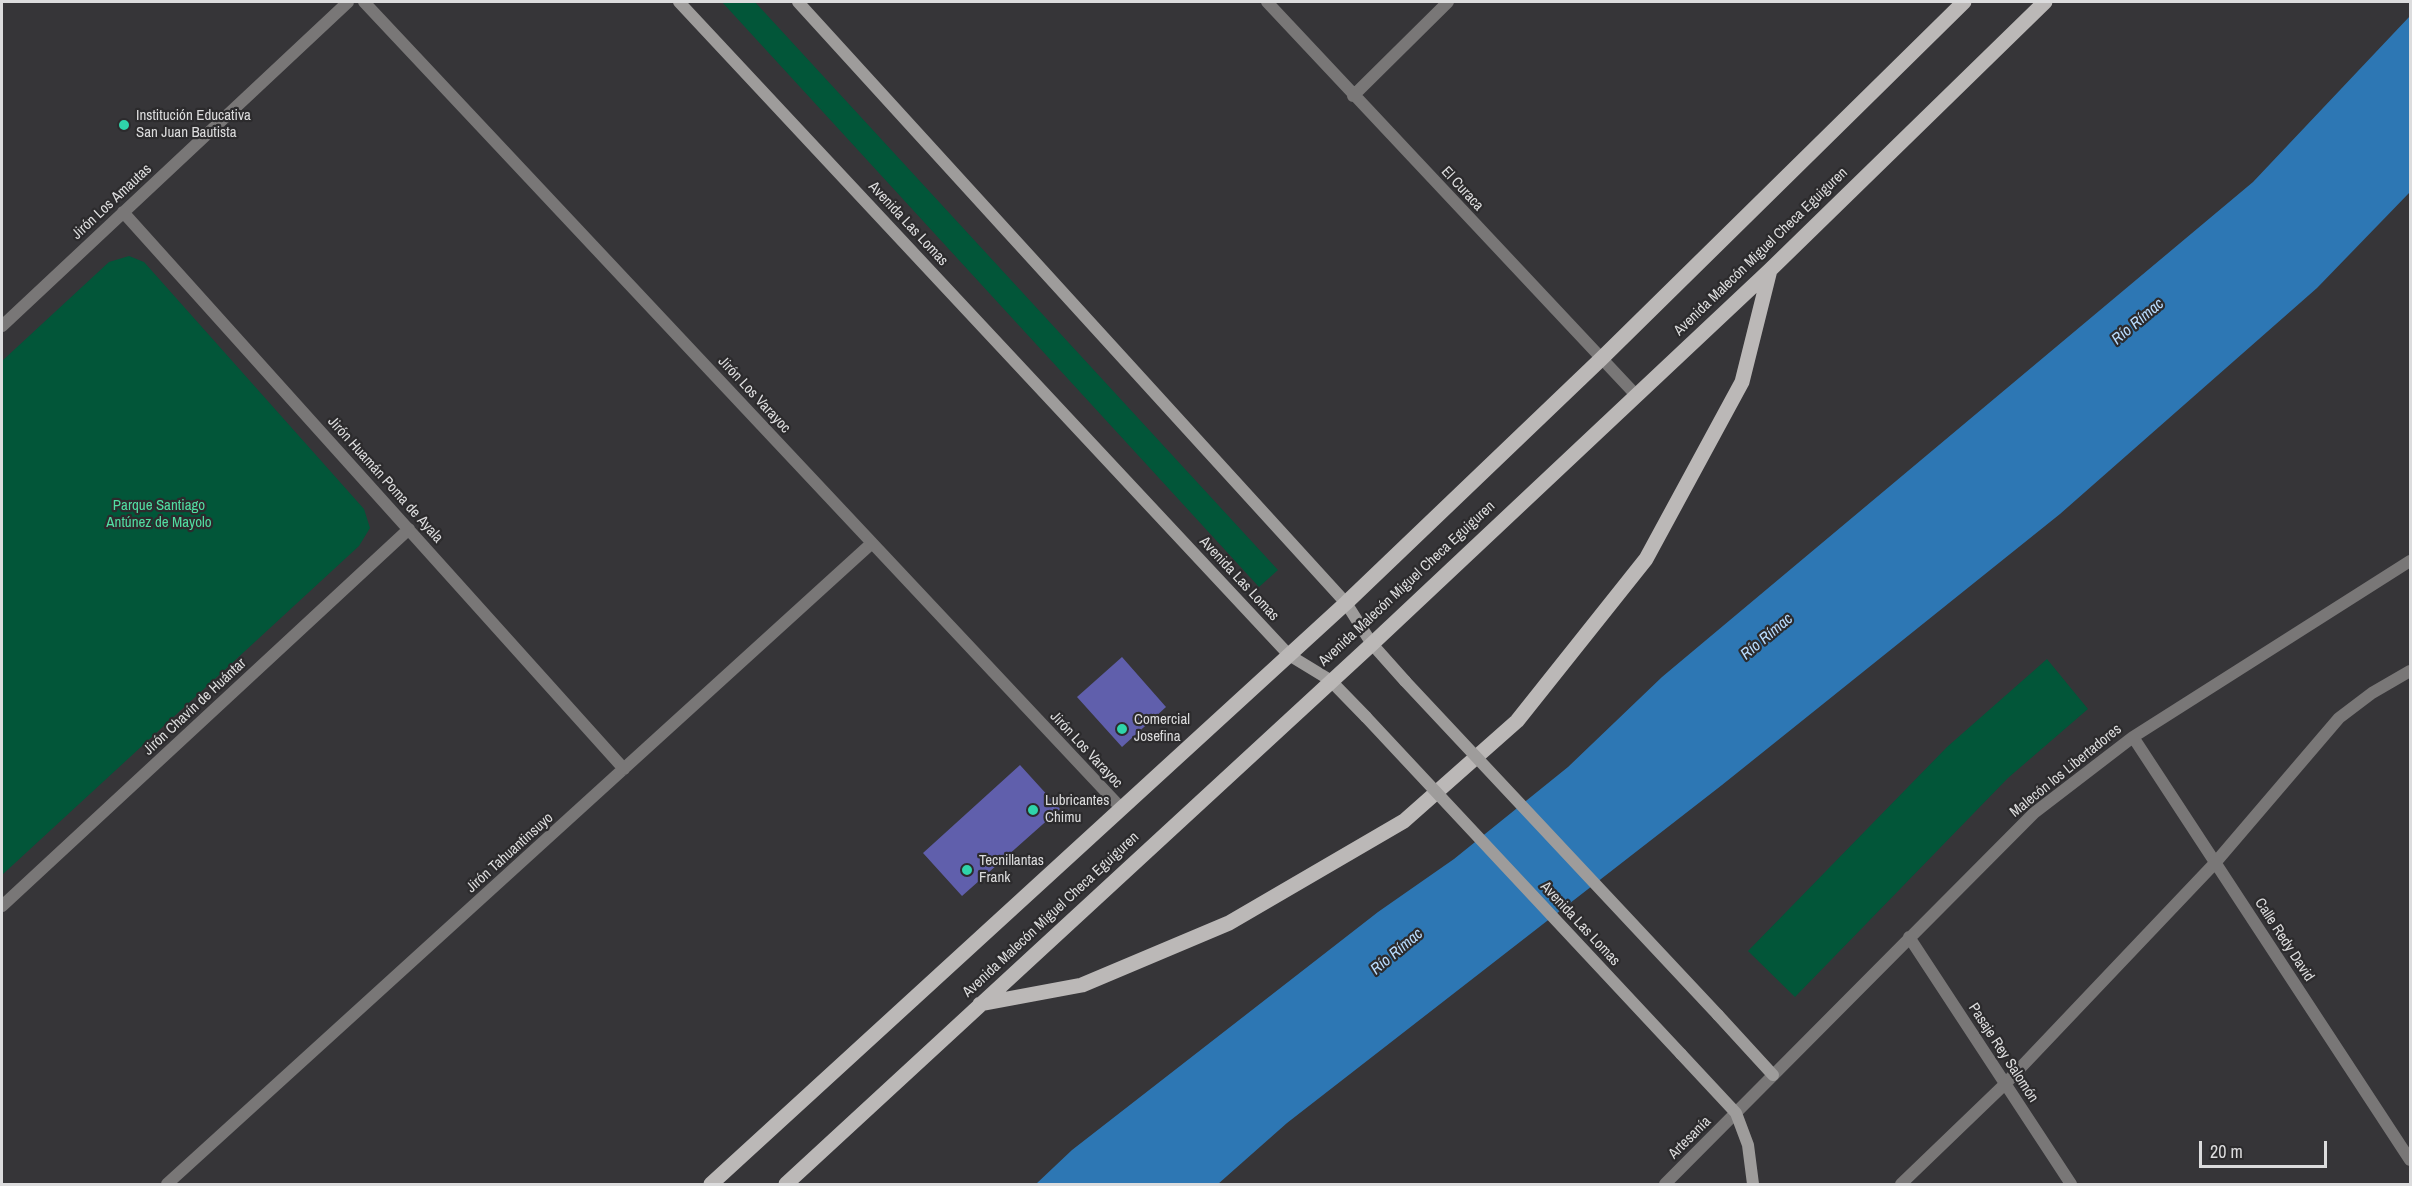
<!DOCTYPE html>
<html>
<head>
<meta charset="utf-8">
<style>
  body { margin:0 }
  #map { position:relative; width:2412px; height:1186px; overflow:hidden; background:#363538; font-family:"Archivo Narrow",sans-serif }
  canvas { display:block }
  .frame { position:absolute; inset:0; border:3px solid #dcdcdd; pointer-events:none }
  .scale { position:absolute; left:2199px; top:1141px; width:128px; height:27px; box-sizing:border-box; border:3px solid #dcdcdd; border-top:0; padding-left:8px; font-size:18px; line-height:21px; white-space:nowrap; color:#dcdcdd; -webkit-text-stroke:4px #2c2b2d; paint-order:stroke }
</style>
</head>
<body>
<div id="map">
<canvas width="2412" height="1186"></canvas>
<div class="frame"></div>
<div class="scale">20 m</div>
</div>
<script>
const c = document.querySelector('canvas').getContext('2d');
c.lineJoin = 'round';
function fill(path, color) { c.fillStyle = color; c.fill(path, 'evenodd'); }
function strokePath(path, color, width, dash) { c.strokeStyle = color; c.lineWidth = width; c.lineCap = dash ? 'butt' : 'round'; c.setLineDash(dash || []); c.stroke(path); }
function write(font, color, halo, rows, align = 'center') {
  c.font = font + ' "Archivo Narrow",sans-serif'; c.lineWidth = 4.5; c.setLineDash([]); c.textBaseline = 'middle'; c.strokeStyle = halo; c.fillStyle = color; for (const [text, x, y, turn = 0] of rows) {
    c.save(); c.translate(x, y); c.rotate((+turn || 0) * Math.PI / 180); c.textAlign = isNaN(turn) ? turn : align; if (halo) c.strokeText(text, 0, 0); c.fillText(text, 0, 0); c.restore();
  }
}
const green = new Path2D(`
  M722,2H755L1278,570L1259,587Z
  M129,256L144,262L364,509L370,528L359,546L2,875V361L109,262Z
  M2047,659L2088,709L2008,778L1795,997L1748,951L1947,747Z`);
const water = new Path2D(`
  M2410,16V192L2317,288L2060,514L1722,785L1287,1123L1218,1184H1036L1072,1150L1378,912L1454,859L1568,767L1662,677L2253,182Z`);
const building = new Path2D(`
  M1122,657L1166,707L1122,747L1077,697Z
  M1020,765L1060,809L962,896L923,853Z`);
const street = new Path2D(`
  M364,2L1122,809
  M1267,2L1636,395
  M1353,96L1448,2
  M123,212L624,769
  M2,326L348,2
  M2133,737L2410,1160
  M2,906L409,529
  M1909,937L2071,1184
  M167,1184L872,543
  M1665,1184L2034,813L2133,737L2410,561
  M1901,1184L2005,1084L2215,863L2339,718L2372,693L2410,671`);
const secondary = new Path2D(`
  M679,2L1289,655L1330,680L1366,717
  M798,2L1346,603L1372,644L1405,681
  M1718,1015L1773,1075
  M1681,1054L1736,1113L1748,1145L1753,1184`);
const primary = new Path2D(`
  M980,1004L1082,985L1229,923L1404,821L1517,721L1646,559L1742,382L1770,270
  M711,1184L1346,603L1601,359L1964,2
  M786,1184L1372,644L1770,270L2045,2`);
const secondaryBridge = new Path2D(`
  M1405,681L1718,1015
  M1366,717L1681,1054`);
const markers = [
  [124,125,6,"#2fd4aa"],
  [1122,729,6,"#2fd4aa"],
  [1033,810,6,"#2fd4aa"],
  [967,870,6,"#2fd4aa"]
];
const poiNames = [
  ["Institución Educativa",136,116],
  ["San Juan Bautista",136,133],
  ["Comercial",1134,720],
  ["Josefina",1134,737],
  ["Lubricantes",1045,801],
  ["Chimu",1045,818],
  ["Tecnillantas",979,861],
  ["Frank",979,878]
];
const streetNames = [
  ["El Curaca",1462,189,47],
  ["Jirón Los Amautas",112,202,-43],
  ["Avenida Las Lomas",908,224,47],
  ["Avenida Malecón Miguel Checa Eguiguren",1761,252,-44],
  ["Jirón Los Varayoc",754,395,47],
  ["Jirón Huamán Poma de Ayala",385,480,48],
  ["Avenida Las Lomas",1239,579,47],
  ["Avenida Malecón Miguel Checa Eguiguren",1407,584,-43],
  ["Jirón Chavín de Huántar",195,707,-43],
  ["Jirón Los Varayoc",1086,750,47],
  ["Malecón los Libertadores",2066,771,-39],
  ["Jirón Tahuantinsuyo",510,853,-42],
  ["Avenida Malecón Miguel Checa Eguiguren",1051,915,-43],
  ["Avenida Las Lomas",1580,924,47],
  ["Calle Redy David",2284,940,57],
  ["Pasaje Rey Salomón",2003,1053,57],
  ["Artesanía",1690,1138,-45]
];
const parkNames = [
  ["Parque Santiago",159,506],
  ["Antúnez de Mayolo",159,523]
];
const waterNames = [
  ["Río Rímac",2138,322,-40],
  ["Río Rímac",1767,637,-40],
  ["Río Rímac",1397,952,-40]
];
fill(green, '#025639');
fill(water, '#2d77b4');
fill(building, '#605fac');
strokePath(street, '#797777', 12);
strokePath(secondary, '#9e9c9b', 12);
strokePath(primary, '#bbb8b7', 15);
strokePath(secondaryBridge, '#9e9c9b', 12);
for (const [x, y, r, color] of markers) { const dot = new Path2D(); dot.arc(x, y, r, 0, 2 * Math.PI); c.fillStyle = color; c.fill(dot); strokePath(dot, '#2c2b2d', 2); }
write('15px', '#dcdcdd', '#2c2b2d', poiNames, 'left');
write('15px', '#dcdcdd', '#2c2b2d', streetNames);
write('15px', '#51dea2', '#2c2b2d', parkNames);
write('italic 16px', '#b8dbfd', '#2c2b2d', waterNames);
</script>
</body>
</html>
